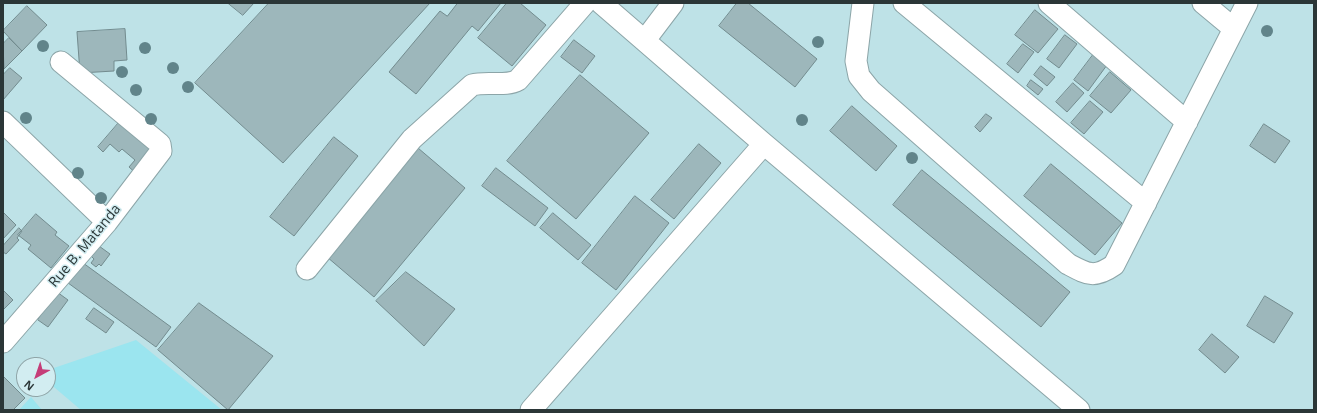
<!DOCTYPE html>
<html>
<head>
<meta charset="utf-8">
<style>
  body { margin:0 }
  #map { position:relative; width:1317px; height:413px; overflow:hidden; background:#d2edf1; font-family:"Open Sans",sans-serif }
  canvas { display:block }
  .frame { position:absolute; inset:0; border:4px solid #2b3637; pointer-events:none }
  .north { position:absolute; left:16px; top:357px; width:40px; height:40px; box-sizing:border-box; background:#d2edf1; border:1px solid #8fa4a7; border-radius:50%; rotate:220deg; font-size:11px; font-weight:700; line-height:16px; text-align:center; color:#2b3637 }
  .north::after { content:''; display:block; margin:auto; width:14px; height:18px; background:#c53d78; clip-path:polygon(50% 0,100% 100%,50% 72%,0 100%) }
</style>
</head>
<body>
<div id="map">
<canvas width="1317" height="413"></canvas>
<div class="frame"></div>
<div class="north">N</div>
</div>
<script>
const c = document.querySelector('canvas').getContext('2d');
c.lineJoin = 'round';
function fill(path, color) { c.fillStyle = color; c.fill(path, 'evenodd'); }
function strokePath(path, color, width, dash) { c.strokeStyle = color; c.lineWidth = width; c.lineCap = dash ? 'butt' : 'round'; c.setLineDash(dash || []); c.stroke(path); }
function write(font, color, halo, rows, align = 'center') {
  c.font = font + ' "Open Sans",sans-serif'; c.lineWidth = 3; c.setLineDash([]); c.textBaseline = 'middle'; c.strokeStyle = halo; c.fillStyle = color; for (const [text, x, y, turn = 0] of rows) {
    c.save(); c.translate(x, y); c.rotate((+turn || 0) * Math.PI / 180); c.textAlign = isNaN(turn) ? turn : align; if (halo) c.strokeText(text, 0, 0); c.fillText(text, 0, 0); c.restore();
  }
}
const built = new Path2D(`
  M3,3H1314V410H3ZM24,365H48V389H24Z`);
const green = new Path2D(`
  M136,340L222,410H81L48,382V370Z
  M31,397L42,410H19Z`);
const building = new Path2D(`
  M228,3H254L243,15Z
  M269,3H430L283,163L195,83Z
  M458,3H501L478,31L472,26L416,94L389,72L440,11L447,16Z
  M507,3H520L546,25L512,66L478,38Z
  M737,3H748L817,59L795,87L719,26Z
  M27,6L47,25L22,51L3,31Z
  M1035,10L1058,29L1038,53L1015,35Z
  M125,29L127,60L114,61V71L80,73L77,32Z
  M1065,35L1077,44L1059,68L1047,59Z
  M9,38L22,51L4,69L3,44Z
  M574,40L595,56L582,73L561,57Z
  M1023,44L1034,52L1018,73L1007,64Z
  M1093,55L1107,65L1088,91L1074,80Z
  M1041,66L1055,77L1047,86L1034,75Z
  M10,68L22,78L3,100V75Z
  M1110,72L1131,90L1111,113L1090,96Z
  M580,75L649,133L576,219L507,161Z
  M1031,80L1043,89L1038,95L1027,86Z
  M1073,83L1084,93L1067,112L1056,102Z
  M1090,101L1103,112L1084,134L1071,123Z
  M852,106L897,146L876,171L830,131Z
  M986,114L992,118L980,132L975,127Z
  M122,119L157,152L138,175L129,167L135,160L122,149L119,152L110,144L103,152L98,147Z
  M1264,124L1290,141L1275,163L1250,146Z
  M334,137L358,156L294,236L270,217Z
  M699,144L721,163L674,219L651,200Z
  M418,148L465,188L374,297L327,257Z
  M1051,164L1122,223L1095,255L1024,196Z
  M496,168L548,208L535,226L482,186Z
  M922,170L1070,292L1041,327L893,205Z
  M635,196L669,223L616,290L582,263Z
  M3,212L16,225L3,239Z
  M553,213L591,245L578,260L540,228Z
  M36,214L57,232L55,235L69,246L51,268L28,249L31,245L18,235Z
  M19,228L22,231L17,238L19,240L6,254L3,252V246Z
  M99,246L110,254L101,266L99,264L96,267L91,263L94,259L92,257Z
  M79,260L171,327L156,347L64,280Z
  M406,272L455,309L424,346L376,301Z
  M3,290L13,300L3,310Z
  M57,292L68,300L48,327L38,320Z
  M1265,296L1293,313L1274,343L1247,326Z
  M199,303L273,356L228,410L158,350Z
  M94,308L114,322L106,333L86,319Z
  M1212,334L1239,357L1225,373L1199,350Z
  M3,376L25,398L13,410H3Z`);
const minor = new Path2D(`
  M601,3L764,144L1079,410
  M863,3L856,61L859,76L871,91L1068,264C1087,274 1094,279 1114,265L1247,3
  M904,3L1146,203
  M1049,3L1187,122
  M1203,3L1233,28
  M645,40L673,3
  M3,122L107,222
  M307,269L412,139L472,85C487,81 506,87 518,80L585,3
  M3,342L107,222L161,151L160,144L61,62
  M531,410L764,144`);
const trees = [
  [1267,31],
  [818,42],
  [43,46],
  [145,48],
  [173,68],
  [122,72],
  [188,87],
  [136,90],
  [26,118],
  [151,119],
  [802,120],
  [912,158],
  [78,173],
  [101,198]
];
const streetNames = [
  ["Rue B. Matanda",85,246,-50]
];
fill(built, '#bee2e7');
fill(green, '#9be5ef');
fill(building, '#9db7bb');
strokePath(building, '#738c8f', 1);
strokePath(minor, '#8ca5a8', 23);
strokePath(minor, '#fff', 21);
c.fillStyle = '#61848a';
for (const [x, y] of trees) { c.beginPath(); c.arc(x, y, 6, 0, 2 * Math.PI); c.fill(); }
write('14px', '#2b3637', '#d2edf1', streetNames);
</script>
</body>
</html>
